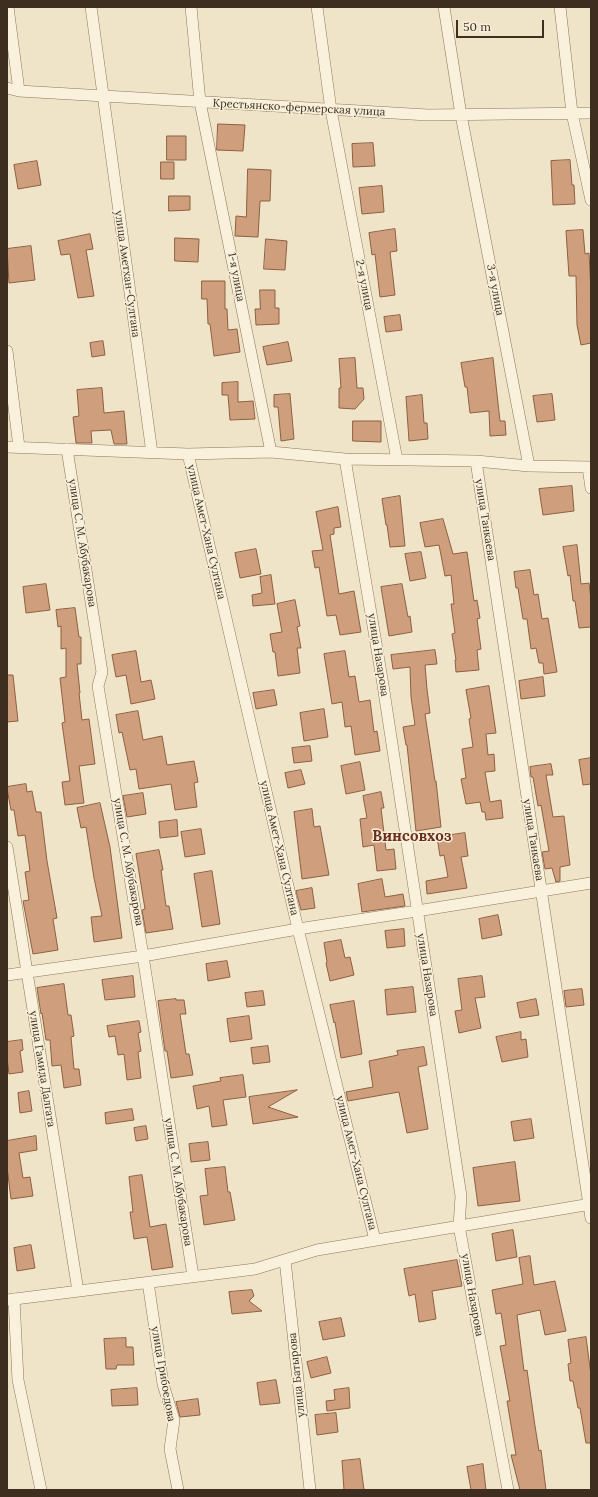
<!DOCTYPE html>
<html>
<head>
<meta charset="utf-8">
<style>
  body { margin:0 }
  #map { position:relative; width:598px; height:1497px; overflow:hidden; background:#f0e4c8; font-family:Lora,serif }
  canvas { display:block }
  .frame { position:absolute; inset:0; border:8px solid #3d2e20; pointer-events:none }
  .scale { position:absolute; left:456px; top:20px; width:88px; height:18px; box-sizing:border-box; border:2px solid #3d2e20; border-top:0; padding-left:5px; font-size:12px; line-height:14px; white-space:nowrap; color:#3d2e20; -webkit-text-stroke:3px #f7eed8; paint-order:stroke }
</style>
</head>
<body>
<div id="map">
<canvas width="598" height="1497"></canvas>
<div class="frame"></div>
<div class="scale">50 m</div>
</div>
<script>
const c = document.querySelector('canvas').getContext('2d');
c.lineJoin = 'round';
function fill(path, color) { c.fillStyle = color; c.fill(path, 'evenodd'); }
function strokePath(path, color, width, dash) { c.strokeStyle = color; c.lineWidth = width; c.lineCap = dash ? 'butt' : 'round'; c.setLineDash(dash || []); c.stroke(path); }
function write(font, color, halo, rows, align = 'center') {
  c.font = font + ' Lora,serif'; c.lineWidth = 3; c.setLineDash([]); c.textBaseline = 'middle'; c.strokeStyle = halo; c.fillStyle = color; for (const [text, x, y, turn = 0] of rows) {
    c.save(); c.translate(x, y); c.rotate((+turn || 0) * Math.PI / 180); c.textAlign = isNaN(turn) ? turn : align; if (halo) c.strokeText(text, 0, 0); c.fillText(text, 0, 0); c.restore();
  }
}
const building = new Path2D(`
  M218,124L245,125L243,151L217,150Z
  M167,136H186V160H167Z
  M373,143L375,166L353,167L352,144Z
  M570,160L572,185H574L575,204L553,205L551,161Z
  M37,161L41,185L18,189L14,165Z
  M161,162H174V179H161Z
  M248,169L271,170L270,201H260L258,237L235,236L236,216L246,217Z
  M382,186L384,212L362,214L359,188Z
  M169,196H190V210L169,211Z
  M395,229L397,251L390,252L395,295L380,297L375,254L372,255L369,233Z
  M583,230L585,254L589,253L591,291V343L581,345L577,325L576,276H569L566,231Z
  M90,234L93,249L86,250L94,296L78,298L70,254L61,255L58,241Z
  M175,238L199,239L198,262L175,261Z
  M266,239L287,241L285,270L264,269Z
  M31,246L35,280L9,283L7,249Z
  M202,281H225V309H227L228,330L237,329L240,352L214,356L210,324H208L207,299H202Z
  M260,290H275V308H279V324L256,325L255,309H260Z
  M400,315L402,330L386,332L384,317Z
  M103,341L105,355L92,357L90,343Z
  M288,342L292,361L267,365L263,347Z
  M355,358L357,388H363L364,399L355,409L339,408V388H341L339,359Z
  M493,358L500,421H505L506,435L490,436L489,411L470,413L467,387H465L461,363Z
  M238,382V402L253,401L255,419L230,420L228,395H222V383Z
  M102,388L104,413L124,411L127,444H114L111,430L91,431L92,443H76L73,417L79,416L77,390Z
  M290,394L294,439L281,441L278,407H274V395Z
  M552,394L555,420L537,422L533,396Z
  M422,395L424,423H427L428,439L409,441L406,397Z
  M353,421H381V442L353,441Z
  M572,486L574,511L543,515L539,489Z
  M400,496L405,546L390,547L387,525H386L382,499Z
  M338,507L341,527L334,528V534L330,535L339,594L354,591L361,632L340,635L336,615L327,616L319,567L315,568L312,551L323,550L316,512Z
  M443,519L453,554L467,552L474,601L477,600L480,618L477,619L481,649L477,650L479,670L456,672L455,660H456L452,634L455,633L451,604H454L451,575L445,576L439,545L425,547L420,523Z
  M577,545L581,584L589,583L591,600V627L579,628L575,601H573L570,575L568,576L563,547Z
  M256,549L261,574L240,578L235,553Z
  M421,552L426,578L410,581L405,554Z
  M530,570L534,595L538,594L542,619L548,618L557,672L544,674L543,663H539L536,648L531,649L527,619H523L518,588H516L514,572Z
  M271,575L275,604L253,606L252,595L262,593L260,577Z
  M46,584L50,610L26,613L23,587Z
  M402,584L408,617L410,616L412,632L389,636L381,587Z
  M295,600L300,626L297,627L301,648H297L300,673L278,676L275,652H273L270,634L282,632L277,604Z
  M75,608L79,637H81V664H77L80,693H79L82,720L89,719L95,764L79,766L84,803L65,805L62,782L70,781L62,723L65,722L60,678L66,677V648L61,649V626L58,627L56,610Z
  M435,650L437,664L425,665L427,689L430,713L425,714L435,781H436L441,827L416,831L407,745H406L403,727L415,725L411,697L410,667L393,669L391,655Z
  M136,651L141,682L151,680L155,699L131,704L126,675L116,677L112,655Z
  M345,651L349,677L355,676L359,702L370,700L374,732L377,731L380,751L355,755L351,726L345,727L342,702L332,704L324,654Z
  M7,675H13L18,721L7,722Z
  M543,677L545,696L521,699L519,681Z
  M489,686L496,733L486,734L488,755L494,754L495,771L485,772L490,802L501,800L503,818L486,820L485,812H482L480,802L466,804L461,779L466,778L462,749L473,747L469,719L471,718L466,690Z
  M274,690L277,705L256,709L253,693Z
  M324,709L328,737L304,741L300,713Z
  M138,711L143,740L162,736L167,765L194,761L198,782L194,783L197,807L175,810L171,784L139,789L136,769L130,770L122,732L119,733L116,715Z
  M310,746L312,761L294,763L292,748Z
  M591,758V784L583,785L579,760Z
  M360,762L365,790L346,794L341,766Z
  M551,764L553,775H546L553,817L564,816L570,865L560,867V881L556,882L552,868L545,869L542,852L549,851L541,805L538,806L533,777H531L530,767Z
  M301,770L305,784L288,788L285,773Z
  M26,784L27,792L32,791L36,812H41L47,861L57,918L53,919L58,950L33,954L23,901L29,900L25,872L30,871L25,835L18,836L14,810H11L7,789V787Z
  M381,792L384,808H381L386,850L394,849L396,869L377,871L374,845L363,847L360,819L367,818L363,796Z
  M143,793L146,814L127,817L123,796Z
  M100,803L110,847L122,938L94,942L91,917L102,916L94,878L86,827L81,828L77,808Z
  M312,809L314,827L320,826L329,875L302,879L294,812Z
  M177,820L178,836L160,838L159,822Z
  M201,829L205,854L185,857L181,832Z
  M465,833L468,856L461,857L467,888L427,894L426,881L448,877L444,855L440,856L437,837Z
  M159,850L163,870H161L166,906H169L173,929L146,933L142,910L145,909L136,854Z
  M212,871L220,924L202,927L194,874Z
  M382,879L385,897L403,894L405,906L362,912L358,884Z
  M312,888L315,908L301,910L296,891Z
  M498,915L502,935L482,939L479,919Z
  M404,929L405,946L387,948L385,931Z
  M341,940L345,958L350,957L354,975L330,981L326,963L327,962L324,943Z
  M227,961L230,977L208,981L206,964Z
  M133,976L135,997L105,1000L102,980Z
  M482,976L485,997L475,998L481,1028L459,1033L455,1011L462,1010L458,979Z
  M64,984L68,1015H71L74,1036L71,1037L74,1069H79L81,1085L64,1088L61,1065L52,1066L50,1040H46L42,1013L41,1014L37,988Z
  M413,987L416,1012L387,1015L385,990Z
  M582,989L584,1005L566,1007L564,991Z
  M263,991L265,1005L247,1007L245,993Z
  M176,999V1000H184L186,1014H180L186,1054H189L193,1075L171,1078L167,1051H165L158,1001Z
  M536,999L539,1015L520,1018L517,1003Z
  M354,1001L362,1054L341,1058L335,1022L334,1023L330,1005Z
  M249,1016L252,1039L230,1042L227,1019Z
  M139,1021L141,1032L138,1033L141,1051L138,1052L141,1078L127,1080L124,1054L118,1055L115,1036L109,1037L107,1026Z
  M521,1032V1040L526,1039L528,1057L502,1062L496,1037Z
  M22,1040L23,1050L20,1051L23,1072L9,1074L7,1058V1042Z
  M268,1046L270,1062L253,1064L251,1048Z
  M424,1047L427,1065L418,1067L428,1129L407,1133L399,1092L348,1101L346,1092L373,1087L369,1061L398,1055L397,1051Z
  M243,1075L246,1097L223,1100L227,1125L212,1127L209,1106L197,1109L193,1086L221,1081L220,1078Z
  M297,1090L268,1107L298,1117L253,1124L249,1097Z
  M29,1091L32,1111L20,1113L18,1093Z
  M132,1109L134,1120L106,1124L105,1113Z
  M531,1119L534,1138L514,1141L511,1122Z
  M146,1126L148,1139L136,1141L134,1128Z
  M36,1136L37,1150L19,1153L23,1178L30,1177L33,1196L11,1199L7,1167V1141Z
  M208,1142L210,1160L191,1162L189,1144Z
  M515,1162L520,1201L478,1206L473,1168Z
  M225,1167L228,1192H230L235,1220L204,1225L200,1196L208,1195L205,1169Z
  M142,1175L150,1227L166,1224L173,1267L152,1270L147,1237L134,1239L130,1212H133L129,1177Z
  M513,1230L517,1257L496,1261L492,1234Z
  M31,1245L35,1268L17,1271L14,1248Z
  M530,1256L534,1285L555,1281L566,1331L545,1335L540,1310L517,1315L524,1371L527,1370L535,1426L539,1451L541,1450L546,1490H520L511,1455H516L507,1401H510L500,1346L506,1345L501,1313L496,1314L492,1290L523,1284L519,1258Z
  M457,1260L462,1286L432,1291L436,1319L419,1322L415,1294L409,1296L404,1269Z
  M252,1290L254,1296L249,1301L262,1311L232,1314L229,1292Z
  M341,1318L345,1336L323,1340L319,1322Z
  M586,1337L591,1375V1443H586L580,1408H578L573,1381H570L568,1364L571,1363L568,1340Z
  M126,1338V1347H133L134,1365H117L116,1369H106L104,1339Z
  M327,1357L331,1373L311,1378L307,1362Z
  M276,1380L280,1403L260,1405L257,1383Z
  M137,1388L138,1405L112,1406L111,1390Z
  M349,1388L350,1408L327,1411L326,1401L335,1400L334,1390Z
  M198,1399L200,1415L180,1417L176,1402Z
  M336,1413L338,1432L317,1435L315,1415Z
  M360,1459L364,1490H344L342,1461Z
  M483,1464L486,1490H471L467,1467Z`);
const minor = new Path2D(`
  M8,7L19,91
  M91,7L152,453
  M191,7L200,102L271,452
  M317,7L331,110L397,460
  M444,7L461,115L529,466
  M560,7L572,113L591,200
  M7,88L19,91L428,115L591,113
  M7,351L19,447
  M7,447L188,454L271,452L345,459L476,461L529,466L591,467
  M67,449L102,672L98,686L143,956L193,1276
  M188,454L298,929L375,1240
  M345,459L383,685L461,1196L459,1226L508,1490
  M476,461L591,1218
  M588,467L591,488
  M7,847L78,1291
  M7,975L143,956L298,929L417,911L591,883
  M285,1260L310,1490
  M148,1282L163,1384L174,1420L170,1449L178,1490
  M14,1299L18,1380L41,1490
  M7,1300L255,1269L317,1250L591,1204`);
const streetNames = [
  ["Крестьянско-фермерская улица",299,108,3],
  ["улица Аметхан-Султана",127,274,82],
  ["1-я улица",236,277,79],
  ["2-я улица",364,285,79],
  ["3-я улица",495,290,79],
  ["улица Танкаева",485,520,81],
  ["улица Амет-Хана Султана",206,532,77],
  ["улица С. М. Абубакарова",82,543,81],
  ["улица Назарова",378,655,81],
  ["улица Танкаева",533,840,81],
  ["улица Амет-Хана Султана",279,848,77],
  ["улица С. М. Абубакарова",128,862,80],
  ["улица Назарова",427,975,81],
  ["улица Гамида Далгата",42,1069,81],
  ["улица Амет-Хана Султана",356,1163,76],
  ["улица С. М. Абубакарова",178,1182,81],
  ["улица Назарова",472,1295,80],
  ["улица Грибоедова",163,1374,80],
  ["улица Батырова",297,1375,-96]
];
const districtNames = [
  ["Винсовхоз",412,837]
];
fill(building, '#cf9f7d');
strokePath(building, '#8d5f41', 1);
strokePath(minor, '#8d765c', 12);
strokePath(minor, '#faf1dc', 11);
write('11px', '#3d2e20', '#f7eed8', streetNames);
write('bold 15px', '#6b2e1e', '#f7eed8', districtNames);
</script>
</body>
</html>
